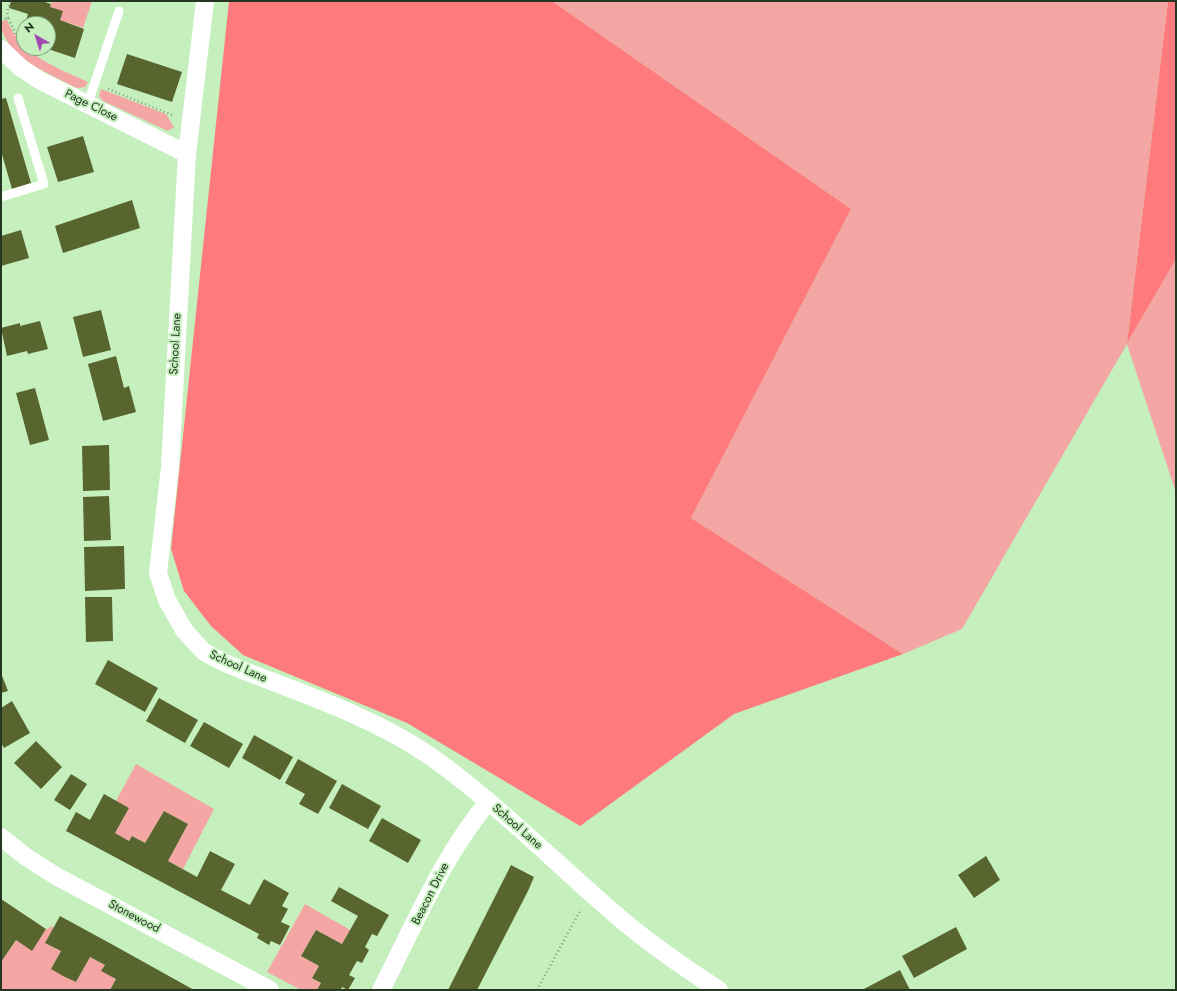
<!DOCTYPE html>
<html>
<head>
<meta charset="utf-8">
<style>
  body { margin:0 }
  #map { position:relative; width:1177px; height:991px; overflow:hidden; background:#c5f0be; font-family:Jost,sans-serif }
  canvas { display:block }
  .frame { position:absolute; inset:0; border:2px solid #253623; pointer-events:none }
  .north { position:absolute; left:16px; top:16px; width:40px; height:40px; box-sizing:border-box; background:#c5f0be; border:1px solid #85a680; border-radius:50%; rotate:321deg; font-size:11px; font-weight:700; line-height:16px; text-align:center; color:#253623 }
  .north::after { content:''; display:block; margin:auto; width:14px; height:18px; background:#a349b4; clip-path:polygon(50% 0,100% 100%,50% 72%,0 100%) }
</style>
</head>
<body>
<div id="map">
<canvas width="1177" height="991"></canvas>
<div class="frame"></div>
<div class="north">N</div>
</div>
<script>
const c = document.querySelector('canvas').getContext('2d');
c.lineJoin = 'round';
function fill(path, color) { c.fillStyle = color; c.fill(path, 'evenodd'); }
function strokePath(path, color, width, dash) { c.strokeStyle = color; c.lineWidth = width; c.lineCap = dash ? 'butt' : 'round'; c.setLineDash(dash || []); c.stroke(path); }
function write(font, color, halo, rows, align = 'center') {
  c.font = font + ' Jost,sans-serif'; c.lineWidth = 4; c.setLineDash([]); c.textBaseline = 'middle'; c.strokeStyle = halo; c.fillStyle = color; for (const [text, x, y, turn = 0] of rows) {
    c.save(); c.translate(x, y); c.rotate((+turn || 0) * Math.PI / 180); c.textAlign = isNaN(turn) ? turn : align; if (halo) c.strokeText(text, 0, 0); c.fillText(text, 0, 0); c.restore();
  }
}
const green = new Path2D(`
  M52,1H92L83,28L60,20L50,7Z
  M552,1H1168L1127,342L1176,259V493L1127,344L962,629L903,654L691,518L851,209Z
  M7,20C22,56 54,66 88,82L85,87L77,88C52,75 1,56 1,21Z
  M101,89L166,114L174,127L168,131L103,101L99,96Z
  M136,764L214,809L183,869L168,861L188,824L164,811L145,843L132,836L129,841L115,833L129,808L116,801Z
  M305,904L350,930L342,944L316,930L301,956L319,966L312,978L321,983L317,990H301L267,972Z
  M51,926L54,928L45,943L61,951L51,969L76,982L90,957L105,965L102,971L116,979L110,990H1V962L16,940L32,950L46,929H48Z`);
const forest = new Path2D(`
  M229,1H552L851,209L691,518L903,654L734,714L580,826L407,723L243,655L211,626L184,591L171,549Z
  M1168,1H1176V259L1127,343Z`);
const building = new Path2D(`
  M11,1H42L51,4L50,7L63,11L60,20L84,29L75,58L45,48H48V24H25L28,14L9,8Z
  M127,54L182,72L172,102L117,84Z
  M6,98L31,183L12,189L1,151V99Z
  M83,136L94,172L58,182L47,147Z
  M132,200L140,228L63,253L55,226Z
  M21,230L29,258L1,266V236Z
  M101,310L111,350L83,357L73,317Z
  M40,321L48,349L28,354L27,351L7,356L1,328L20,323V326Z
  M116,356L124,388L129,386L136,412L103,421L88,364Z
  M35,388L49,440L30,445L16,393Z
  M109,445L110,490L83,491L82,446Z
  M109,496L111,540L84,541L83,497Z
  M124,546L125,589L85,591L84,547Z
  M85,597H112L113,641L86,642Z
  M108,660L158,688L145,712L95,684Z
  M1,673L8,691L1,693Z
  M159,698L198,720L185,743L146,721Z
  M12,701L30,733L4,748L1,743V708Z
  M204,722L243,744L229,768L190,746Z
  M254,735L293,757L280,780L242,758Z
  M36,741L62,767L41,789L14,763Z
  M298,759L337,781L318,814L299,804L305,794L285,783Z
  M71,774L87,784L70,810L54,800Z
  M342,784L381,806L368,829L329,808Z
  M104,794L129,808L115,833L129,841L132,836L145,843L164,811L188,824L168,861L197,877L210,851L235,864L221,890L250,905L264,879L289,893L282,906L288,909L281,922L290,926L280,945L271,941L269,945L257,938L259,934L66,831L76,812L90,820Z
  M382,818L421,840L408,863L369,841Z
  M986,856L1000,880L974,898L958,875Z
  M511,865L534,877L528,891L477,990H448Z
  M339,887L389,915L377,936L372,934L365,947L369,950L362,963L357,961L349,975L355,978L348,990L342,987L341,990H317L321,983L312,978L319,966L301,956L316,930L342,944L358,916L331,901Z
  M1,899L46,929L32,951L16,940L1,962Z
  M60,916L115,946L194,990H110L116,979L101,971L105,965L90,957L76,982L63,976L51,969L61,951L45,943Z
  M956,927L967,949L914,978L902,956Z
  M900,970L910,990H862Z`);
const path = new Path2D(`
  M8,18L7,12L11,1
  M1,20L8,18L16,34
  M108,89L172,115
  M537,990L581,909`);
const lane = new Path2D(`
  M88,103L119,11
  M1,197L44,184L18,98`);
const street = new Path2D(`
  M205,1L187,154L170,467L158,573L167,600L184,630L204,652L227,664C294,691 371,715 430,756C501,806 562,870 628,925C657,949 688,970 719,990
  M1,49L21,68L41,81L187,154
  M1,837L26,857L56,876L270,990
  M381,990C414,926 442,857 488,802`);
const streetNames = [
  ["Page Close",91,106,26],
  ["School Lane",176,344,-87],
  ["School Lane",238,667,24],
  ["School Lane",517,827,41],
  ["Beacon Drive",431,894,-63],
  ["Stonewood",134,917,28]
];
fill(green, '#f4a6a4');
fill(forest, '#fe7a7c');
fill(building, '#58652f');
strokePath(path, '#7d9c78', 2.5, [1, 3]);
strokePath(lane, '#fff', 9);
strokePath(street, '#fff', 18);
write('12px', '#253623', '#c5f0be', streetNames);
</script>
</body>
</html>
